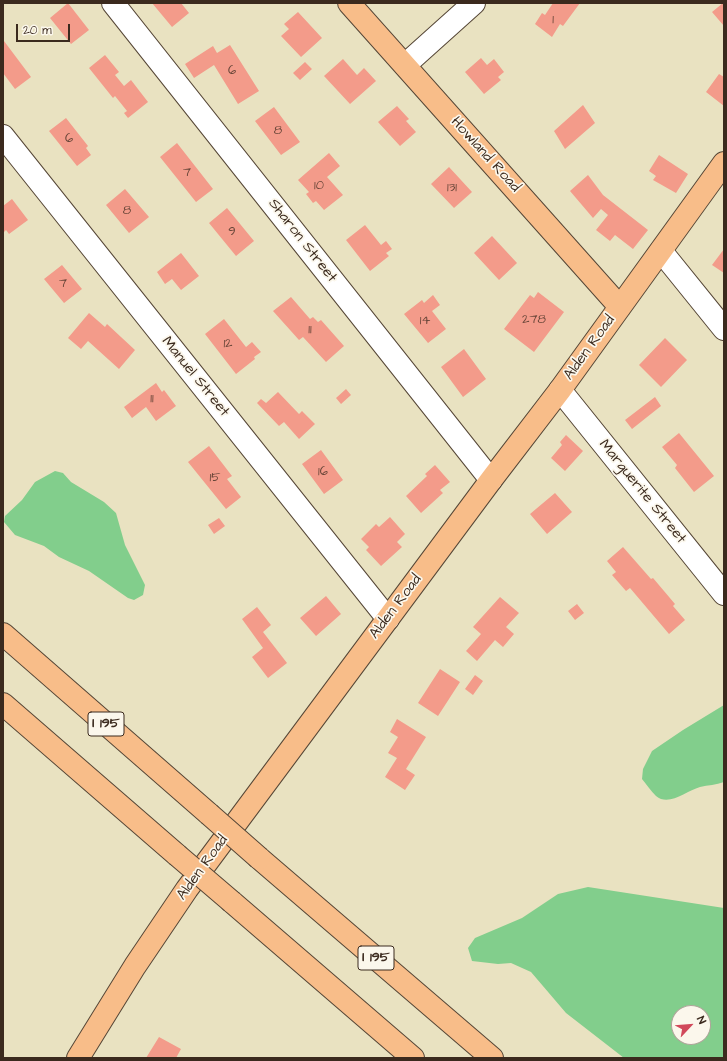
<!DOCTYPE html>
<html>
<head>
<meta charset="utf-8">
<style>
  body { margin:0 }
  #map { position:relative; width:727px; height:1061px; overflow:hidden; background:#e9e2c1; font-family:"Architects Daughter",sans-serif }
  canvas { display:block }
  .frame { position:absolute; inset:0; border:4px solid #3b2a1e; pointer-events:none }
  .north { position:absolute; left:671px; top:1005px; width:40px; height:40px; box-sizing:border-box; background:#fbf7ec; border:1px solid #aea59a; border-radius:50%; rotate:64deg; font-size:11px; font-weight:700; line-height:16px; text-align:center; color:#3b2a1e }
  .north::after { content:''; display:block; margin:auto; width:14px; height:18px; background:#d1495b; clip-path:polygon(50% 0,100% 100%,50% 72%,0 100%) }
  .scale { position:absolute; left:16px; top:24px; width:54px; height:18px; box-sizing:border-box; border:2px solid #3b2a1e; border-top:0; padding-left:5px; font-size:12px; line-height:14px; white-space:nowrap; color:#3b2a1e; -webkit-text-stroke:3px #fbf7ec; paint-order:stroke }
</style>
</head>
<body>
<div id="map">
<canvas width="727" height="1061"></canvas>
<div class="frame"></div>
<div class="north">N</div>
<div class="scale">20 m</div>
</div>
<script>
const c = document.querySelector('canvas').getContext('2d');
c.lineJoin = 'round';
function fill(path, color) { c.fillStyle = color; c.fill(path, 'evenodd'); }
function strokePath(path, color, width, dash) { c.strokeStyle = color; c.lineWidth = width; c.lineCap = dash ? 'butt' : 'round'; c.setLineDash(dash || []); c.stroke(path); }
function write(font, color, halo, rows, align = 'center') {
  c.font = font + ' "Architects Daughter",sans-serif'; c.lineWidth = 3.5; c.setLineDash([]); c.textBaseline = 'middle'; c.strokeStyle = halo; c.fillStyle = color; for (const [text, x, y, turn = 0] of rows) {
    c.save(); c.translate(x, y); c.rotate((+turn || 0) * Math.PI / 180); c.textAlign = isNaN(turn) ? turn : align; if (halo) c.strokeText(text, 0, 0); c.fillText(text, 0, 0); c.restore();
  }
}
const green = new Path2D(`
  M55,471L63,473L71,482L104,502L116,513L125,545L145,585L143,595L134,600L128,598L89,571L59,557L44,546L15,535L4,522L5,516L22,500L35,482Z
  M724,705V782C716,785 708,785 700,787C686,791 669,807 656,796C651,791 646,784 642,779L643,769L652,751L683,730Z
  M588,887L724,908V1058H624L566,1013L531,972L511,963L498,964L472,961L468,948L475,938L522,918L558,894ZM679,1013H703V1037H679Z`);
const building = new Path2D(`
  M68,3L89,30L71,44L50,18Z
  M152,3H181L189,13L172,27Z
  M553,3H580L563,26L560,24L552,37L535,24L542,13L545,15Z
  M723,3H724V26L712,12Z
  M298,12L322,38L301,57L281,36L289,29L284,24Z
  M3,41H4L31,77L15,89L3,73Z
  M230,45L259,91L238,104L214,65L194,78L185,64L213,46L217,53Z
  M105,55L119,72L115,75L124,86L131,80L148,102L128,118L124,113L127,111L115,96L113,98L89,68Z
  M481,58L487,65L494,59L504,72L498,77L501,80L484,94L465,72Z
  M343,59L357,75L364,68L376,81L350,104L324,76Z
  M305,62L312,69L300,80L293,73Z
  M719,74L724,77V106L706,92Z
  M583,105L595,123L565,149L554,131Z
  M397,106L409,119L406,121L416,132L400,146L378,122Z
  M274,107L300,142L281,155L255,121Z
  M66,118L88,146L86,148L91,155L77,166L49,131Z
  M177,143L213,189L196,202L160,157Z
  M329,153L340,166L327,177L343,195L324,210L316,201L313,203L306,194L309,192L298,180Z
  M659,155L688,174L676,193L653,180L656,176L649,171Z
  M449,167L472,192L454,208L431,184Z
  M588,175L603,195L648,230L633,249L615,235L610,241L596,230L608,215L601,209L593,218L570,191Z
  M125,189L149,217L129,233L106,205Z
  M12,199L28,220L9,234L6,230L3,233V206Z
  M227,208L254,241L236,256L209,223Z
  M365,225L381,245L386,241L392,249L386,253L389,256L370,271L346,240Z
  M492,236L517,263L499,280L474,253Z
  M724,249V273L712,265Z
  M181,253L199,276L181,290L172,279L165,284L157,272Z
  M62,265L82,289L64,303L44,279Z
  M538,292L564,312L534,352L504,329L530,295L534,298Z
  M433,295L440,305L432,311L446,329L428,343L404,314L422,300L424,303Z
  M291,297L310,319L313,317L318,322L321,320L344,346L326,362L303,337L299,340L273,311Z
  M89,313L105,327L107,324L135,350L119,369L88,341L81,349L68,338Z
  M224,319L246,347L252,342L261,352L254,357L255,359L236,374L205,334Z
  M665,338L687,360L661,387L639,365Z
  M464,349L486,379L463,397L441,367Z
  M156,383L162,392L164,390L176,406L156,421L146,407L132,418L124,407Z
  M346,389L351,395L341,404L336,398Z
  M278,392L299,414L302,411L315,424L299,439L284,422L279,426L257,403L261,399L266,403Z
  M655,397L661,406L632,429L625,420Z
  M679,433L714,476L694,492L675,468L677,465L662,447Z
  M566,435L583,451L565,471L551,458L562,445L560,442Z
  M209,446L232,476L227,479L241,497L226,509L188,462Z
  M321,450L343,480L324,494L302,464Z
  M435,465L450,482L440,490L443,493L421,513L406,496L427,476L425,474Z
  M555,493L572,512L547,534L530,514Z
  M390,517L405,534L397,542L402,547L381,566L366,550L369,547L361,539L376,524L379,527Z
  M219,518L225,526L214,534L208,525Z
  M623,547L651,579L653,578L675,604L673,606L685,620L669,634L630,588L626,591L612,575L616,572L607,561Z
  M326,596L341,614L316,636L300,618Z
  M500,597L519,613L506,627L514,634L503,647L495,640L477,661L466,651L481,634L473,627Z
  M577,604L584,613L575,620L568,611Z
  M257,607L271,625L263,632L287,663L268,678L252,657L263,648L242,619Z
  M440,669L460,682L438,716L418,703Z
  M475,675L483,681L473,695L465,689Z
  M397,719L426,737L406,769L415,775L405,790L385,777L397,758L388,753L398,737L390,732Z
  M159,1037L181,1049L176,1058H146Z`);
const minor = new Path2D(`
  M113,3L491,480
  M405,65L474,3
  M3,136L388,619
  M661,251L724,329
  M560,390L724,594`);
const major = new Path2D(`
  M349,3L620,307
  M78,1058L135,966L187,889L491,480L560,390L724,163`);
const highway = new Path2D(`
  M3,634L209,814
  M3,704L177,855
  M259,858L492,1058
  M232,902L413,1058`);
const highwayBridge = new Path2D(`
  M209,814L259,858
  M177,855L232,902`);
const numberNames = [
  ["1",553,20],
  ["6",232,71],
  ["8",278,131],
  ["6",69,139],
  ["7",187,173],
  ["10",319,186],
  ["131",452,188],
  ["8",127,211],
  ["9",232,232],
  ["7",63,284],
  ["278",534,320],
  ["14",425,321],
  ["11",310,330],
  ["12",228,344],
  ["11",152,399],
  ["16",323,472],
  ["15",215,478]
];
const shields = [
  [106,724,36],
  [376,958,36]
];
const shieldNames = [
  ["I 195",106,724],
  ["I 195",376,958]
];
const streetNames = [
  ["Howland Road",485,155,48],
  ["Sharon Street",302,241,52],
  ["Alden Road",590,348,-54],
  ["Manuel Street",195,377,51],
  ["Marguerite Street",642,492,51],
  ["Alden Road",396,607,-53],
  ["Alden Road",203,868,-54]
];
fill(green, '#82ce8c');
fill(building, '#f39b8a');
strokePath(minor, '#554636', 24);
strokePath(major, '#554636', 24);
strokePath(highway, '#554636', 24);
strokePath(minor, '#fff', 22);
strokePath(major, '#f8bd89', 22);
strokePath(highway, '#f8bd89', 22);
strokePath(highwayBridge, '#554636', 24, []);
strokePath(highwayBridge, '#f8bd89', 22);
write('13px', '#694639', null, numberNames);
for (const [x, y, w] of shields) { const box = new Path2D(); box.roundRect(x - w / 2, y - 12, w, 24, 3); c.fillStyle = '#fbf7ec'; c.fill(box); strokePath(box, '#3b2a1e', 1); }
write('bold 14px', '#3b2a1e', null, shieldNames);
write('15px', '#3b2a1e', '#fbf7ec', streetNames);
</script>
</body>
</html>
